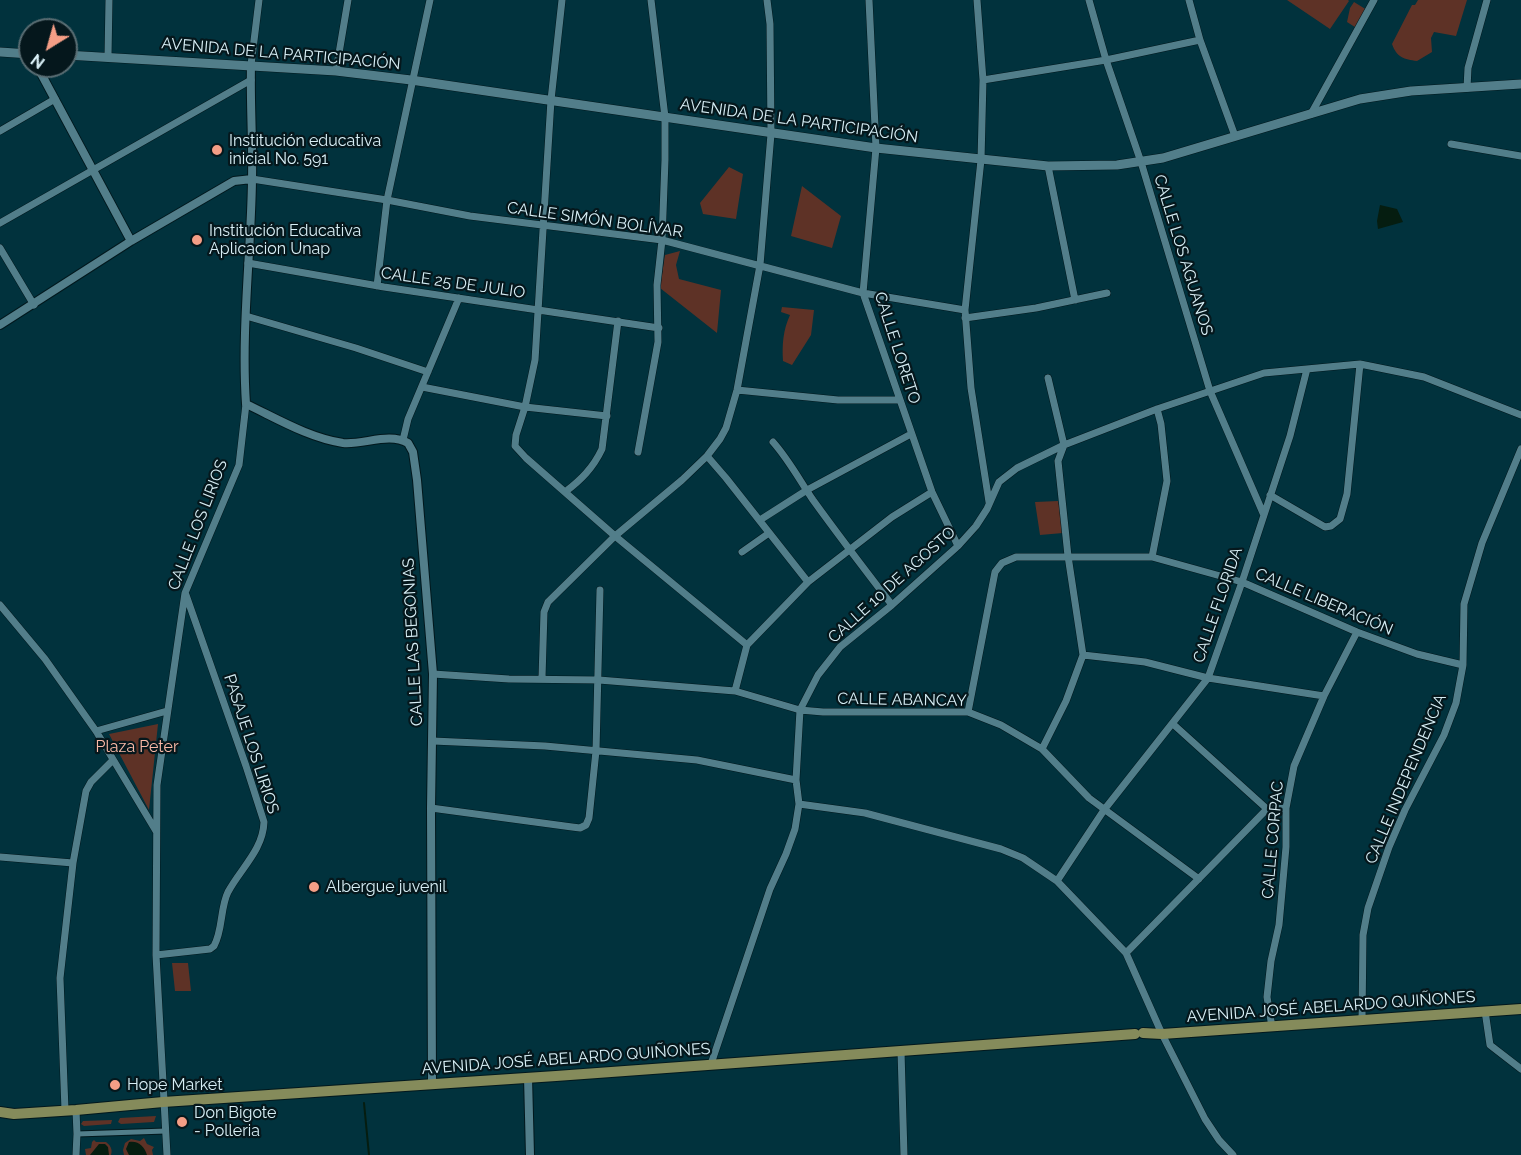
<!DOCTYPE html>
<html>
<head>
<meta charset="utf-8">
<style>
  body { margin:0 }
  #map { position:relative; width:1521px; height:1155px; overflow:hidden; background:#01323d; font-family:Raleway,sans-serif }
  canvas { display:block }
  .north { position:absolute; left:18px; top:18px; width:60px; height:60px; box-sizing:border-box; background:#05171c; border:2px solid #596d73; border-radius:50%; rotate:217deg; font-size:16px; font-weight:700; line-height:24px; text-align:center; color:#d8eff6 }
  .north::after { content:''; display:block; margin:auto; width:21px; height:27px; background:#f49e86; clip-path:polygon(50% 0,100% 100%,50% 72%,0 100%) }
</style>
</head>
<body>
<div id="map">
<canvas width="1521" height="1155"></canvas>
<div class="north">N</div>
</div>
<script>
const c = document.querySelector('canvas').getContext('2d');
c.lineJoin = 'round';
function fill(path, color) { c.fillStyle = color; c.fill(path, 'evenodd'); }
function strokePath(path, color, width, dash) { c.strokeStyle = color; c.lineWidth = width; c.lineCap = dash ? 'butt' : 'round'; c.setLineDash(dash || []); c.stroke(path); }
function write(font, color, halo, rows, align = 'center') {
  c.font = font + ' Raleway,sans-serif'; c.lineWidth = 4.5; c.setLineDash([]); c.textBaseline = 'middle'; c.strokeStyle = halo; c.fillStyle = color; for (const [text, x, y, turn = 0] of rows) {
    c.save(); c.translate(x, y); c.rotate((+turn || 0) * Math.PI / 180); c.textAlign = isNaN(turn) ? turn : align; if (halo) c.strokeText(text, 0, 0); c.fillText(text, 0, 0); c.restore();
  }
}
const green = new Path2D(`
  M1287,0H1348L1349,1L1330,29Z
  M1418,0H1467L1456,36L1434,32L1431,38L1432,52L1417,61C1404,59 1397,58 1392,44L1412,5H1415Z
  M1354,2L1367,10L1358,29L1347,22L1350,8Z
  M729,167L743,174L736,219L703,214L700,203Z
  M802,186L841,216L832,248L791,236Z
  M680,251L676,265L679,279L721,290L717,333L660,288L665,255Z
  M782,307L814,310L811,335L792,365L783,361C782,345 783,330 790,315L781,312Z
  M1058,501L1064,525L1063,533L1040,535L1035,502Z
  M158,724L149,810L109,734Z
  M172,963H188L191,991H175Z
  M156,1116L154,1122L121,1124L118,1122L120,1118Z
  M112,1120L111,1124L84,1126L81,1124L83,1121Z
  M144,1138L147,1144L154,1147L152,1150L153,1155H124L123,1150L125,1143L131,1139L140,1141Z
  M94,1140L96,1142H106C110,1145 113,1149 111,1155H86L85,1149L91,1148L92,1142Z`);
const water = new Path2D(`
  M1380,205L1397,209L1403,222L1378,229L1377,221Z
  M129,1142C138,1140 145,1147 147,1155H129L126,1149Z
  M99,1144H105L108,1147L109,1155H90Z`);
const stream = new Path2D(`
  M364,1103L369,1155`);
const pedestrian = new Path2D(`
  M77,1134L166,1131`);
const minor = new Path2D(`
  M562,0L551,100L535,360L525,407L516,435L515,446L526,458L615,536L747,645
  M869,0L876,148L863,293L932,492L958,546
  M977,0L983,80L981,160L965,310L971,388L989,502
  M1089,0L1106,60L1141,162L1210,391L1263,513
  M1189,0L1200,40L1235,136
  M108,57L109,0
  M251,65L259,0
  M336,71L348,0
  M983,80L1106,60L1200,40
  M1467,88L1468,68L1487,0
  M1311,114L1374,0
  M0,131L55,99
  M1451,144L1521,156
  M1048,166L1075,300
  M252,179L387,200L470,216L662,240L863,293L965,310
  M0,223L251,80
  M0,248L34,305
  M248,263L384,287L659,328
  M377,286L387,200L430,0
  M246,316L356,348L428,372
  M965,318L1036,308L1107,293
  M422,387L525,407L607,416
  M737,390L838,400H899
  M403,440L408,419L459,298
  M773,442C789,460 800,481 813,500C839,536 865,570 892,605
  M638,452L658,342L657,285L662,240L665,160V117L651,0
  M707,456L726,478L808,582
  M565,492C581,480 593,468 602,449L618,321
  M1270,495L1325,527L1331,526L1340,519L1347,494L1360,364
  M760,520L807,490L911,434
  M742,552L769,533
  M1152,557L1167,481L1161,424L1157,409
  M0,605L45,659L96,731L156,831
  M1083,655L1145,662L1208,678L1324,696
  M433,674L509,679L599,680L735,691L800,710L823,712H968L1001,725L1042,749L1089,798L1199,879
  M542,678L544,612L548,602L615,536L682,480L707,456L720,439L726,428L737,390L760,265L771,134L770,24L767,0
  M735,691L747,645L808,582L892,517L932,492
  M968,712L995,572L1002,563L1016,557H1152L1242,582L1357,632L1417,654L1463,665
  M1173,724L1267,809L1286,808
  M96,731L167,711
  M433,741L545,746L697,760L796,780
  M1042,749L1066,701L1083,655L1068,556L1058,461L1064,445L1048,378
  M799,804L865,813L1001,849L1023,858L1057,881L1126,953L1162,1034L1205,1119L1219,1140L1233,1155
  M431,808L572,827L580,828L586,825L589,818L596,751L600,590
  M0,857L73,863
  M1057,881L1104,810L1208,678L1242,582L1290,436L1307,369
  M1126,953L1267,809
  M156,955L210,949L214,946C223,930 220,908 228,892C241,868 263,850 264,822L246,766L186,595
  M1485,1011L1490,1045L1521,1069
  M1362,1020L1363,935L1368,908L1389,847L1405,810L1444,735L1456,703L1463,665L1464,604L1482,543L1521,449
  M1272,1027L1267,997L1271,961L1279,925L1286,847V808L1294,766L1324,696L1357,632
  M901,1051L904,1155
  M711,1064L770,889L786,854L795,829L799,804L796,780L800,710L818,675L840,647L892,605L958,546L976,526L987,509L999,482L1017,468L1064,445L1157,409L1264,373L1360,364L1424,377L1521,415
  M65,1110L60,978L73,863L86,791L91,782L113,760
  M76,1110L77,1134L76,1155
  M167,1155L156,955L157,785L185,593L239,465L246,404`);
const tertiary = new Path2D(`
  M251,65C250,104 253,142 252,180C251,254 241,329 246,404C276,418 309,438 343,443C364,445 389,432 408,443L413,452L417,480L433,674L431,808L432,1084
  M37,66L131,241
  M0,325L131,241L234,181L252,179
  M528,1077L530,1155`);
const secondary = new Path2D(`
  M0,52L30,54
  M66,55L336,71L411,80L876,148L1048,166L1117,165L1163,158L1360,99L1411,91L1521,84`);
const primary = new Path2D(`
  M1143,1033L1162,1034L1521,1009
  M0,1112L14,1114L76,1110L163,1102L556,1076L1135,1034`);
const markers = [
  [217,150,6,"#f49e86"],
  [197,240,6,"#f49e86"],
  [314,887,6,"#f49e86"],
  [115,1085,6,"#f49e86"],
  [182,1122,6,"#f49e86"]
];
const streetNames = [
  ["AVENIDA DE LA PARTICIPACIÓN",281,54,5],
  ["AVENIDA DE LA PARTICIPACIÓN",799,121,8],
  ["CALLE SIMÓN BOLÍVAR",595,220,8],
  ["CALLE LOS AGUANOS",1183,255,73],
  ["CALLE 25 DE JULIO",453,283,8],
  ["CALLE LORETO",897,348,72],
  ["CALLE LOS LIRIOS",198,525,-69],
  ["CALLE 10 DE AGOSTO",892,585,-42],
  ["CALLE LIBERACIÓN",1324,602,23],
  ["CALLE FLORIDA",1218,605,-71],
  ["CALLE LAS BEGONIAS",413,642,-93],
  ["CALLE ABANCAY",902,700,1],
  ["PASAJE LOS LIRIOS",251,744,72],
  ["CALLE INDEPENDENCIA",1406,779,-67],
  ["CALLE CORPAC",1273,840,-85],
  ["AVENIDA JOSÉ ABELARDO QUIÑONES",1331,1007,-4],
  ["AVENIDA JOSÉ ABELARDO QUIÑONES",566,1059,-4]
];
const poiNames = [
  ["Institución educativa",229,141],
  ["inicial No. 591",229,159],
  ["Institución Educativa",209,231],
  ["Aplicacion Unap",209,249],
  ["Albergue juvenil",326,887],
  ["Hope Market",127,1085],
  ["Don Bigote",194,1113],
  ["- Polleria",194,1131]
];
const parkNames = [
  ["Plaza Peter",137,747]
];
fill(green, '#5e3226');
fill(water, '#051d10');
strokePath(stream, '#051d10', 2);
strokePath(pedestrian, '#02181d', 7);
strokePath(minor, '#02181d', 8);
strokePath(tertiary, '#02181d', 10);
strokePath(secondary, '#02181d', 10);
strokePath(primary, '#02181d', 12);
strokePath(pedestrian, '#527e8a', 5);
strokePath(minor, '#527e8a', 7);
strokePath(tertiary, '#527e8a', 8);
strokePath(secondary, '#527e8a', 9);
strokePath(primary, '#858b5b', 10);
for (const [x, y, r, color] of markers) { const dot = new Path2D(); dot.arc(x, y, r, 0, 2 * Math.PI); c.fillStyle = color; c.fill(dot); strokePath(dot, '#05171c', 2); }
write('16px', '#d8eff6', '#05171c', streetNames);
write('16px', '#d8eff6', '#05171c', poiNames, 'left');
write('16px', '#fabaa8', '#05171c', parkNames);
</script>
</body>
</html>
